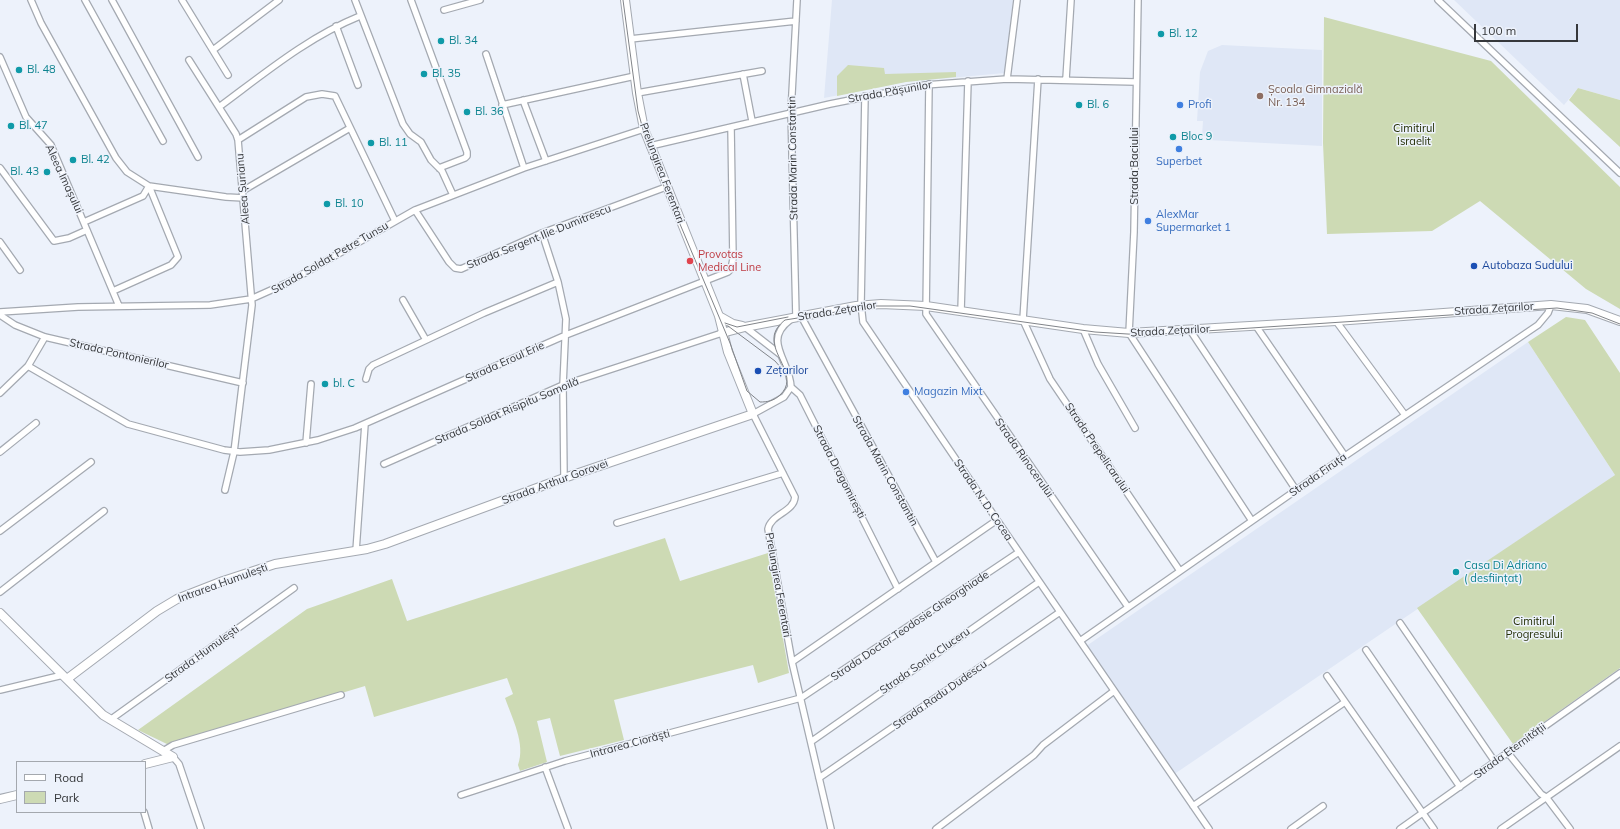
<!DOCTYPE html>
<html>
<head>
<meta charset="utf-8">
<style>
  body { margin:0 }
  #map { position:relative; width:1620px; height:829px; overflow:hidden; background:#edf2fb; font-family:Mulish,sans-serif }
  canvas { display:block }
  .legend { position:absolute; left:16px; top:761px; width:130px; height:52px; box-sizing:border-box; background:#edf2fb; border:1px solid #a4a8ae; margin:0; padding:5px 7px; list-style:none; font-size:12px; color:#36383b }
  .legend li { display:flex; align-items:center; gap:8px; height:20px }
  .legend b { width:20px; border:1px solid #a4a8ae }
  .scale { position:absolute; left:1474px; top:24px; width:104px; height:18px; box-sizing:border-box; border:2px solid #36383b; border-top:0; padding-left:5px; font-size:12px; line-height:14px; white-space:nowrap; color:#36383b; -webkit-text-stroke:3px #edf2fb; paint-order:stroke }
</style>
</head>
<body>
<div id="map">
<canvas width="1620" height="829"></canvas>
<ul class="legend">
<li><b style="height:5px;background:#fff"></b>Road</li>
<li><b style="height:11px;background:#cddab4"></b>Park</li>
</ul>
<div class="scale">100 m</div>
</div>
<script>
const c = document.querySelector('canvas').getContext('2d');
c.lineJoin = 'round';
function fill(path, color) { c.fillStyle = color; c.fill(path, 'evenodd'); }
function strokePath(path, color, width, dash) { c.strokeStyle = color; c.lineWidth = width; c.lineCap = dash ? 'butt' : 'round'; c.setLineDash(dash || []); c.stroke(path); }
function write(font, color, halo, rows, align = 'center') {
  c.font = font + ' Mulish,sans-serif'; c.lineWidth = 3; c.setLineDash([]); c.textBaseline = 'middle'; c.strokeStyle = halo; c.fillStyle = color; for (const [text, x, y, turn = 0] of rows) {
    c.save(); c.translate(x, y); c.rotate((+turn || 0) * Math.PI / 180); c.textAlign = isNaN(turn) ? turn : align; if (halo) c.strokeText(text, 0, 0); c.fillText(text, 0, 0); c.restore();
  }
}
const built = new Path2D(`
  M832,0H1013L1005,73L906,82L824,98Z
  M1454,0H1620V100L1578,88L1564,105Z
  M1222,45L1322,50V146L1208,140V136H1202L1203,121H1197L1200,72L1208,51Z
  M1528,342L1615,475L1170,777L1082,649Z`);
const green = new Path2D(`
  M1324,17L1491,61L1620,187V309L1586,289L1480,201L1432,231L1327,234L1323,143Z
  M848,65L884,68L885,74L956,72V77L906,82L837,96V76Z
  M1578,88L1620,100V147L1569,100Z
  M1566,317L1585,320L1620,373V668L1513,744L1417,608L1615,475L1528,342Z
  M665,538L680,581L768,553L789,673L758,683L753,665L614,700L624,740L560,756L550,718L537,721L547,762L520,771L518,765C526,744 512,718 505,698L513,694L507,678L374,717L365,686L169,745L138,730L307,609L392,579L407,621Z`);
const street = new Path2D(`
  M31,0L41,23L116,158L127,172L149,186L226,197L244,198
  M85,0L163,141
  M112,0L198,157
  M182,0L228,75
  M355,0L403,124L410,134L421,142L431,160L442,171L453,195
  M411,0L467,152V156L465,158L439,168
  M1138,0L1134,232L1129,333L1252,521
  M1438,0L1620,173
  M444,10L480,0
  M336,26L358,85
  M630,39L796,21
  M213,50L279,0
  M486,54L524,168
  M0,57L26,117L51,145L119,306
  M189,60L236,134L238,140
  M743,74L752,121
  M1007,79L1017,0
  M1038,79L1023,320L1050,379L1180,571
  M1066,79L1071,0
  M929,84L926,314L1128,607
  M637,93L762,71
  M865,96L861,304L863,322L997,520L1209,829
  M523,100L546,161
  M502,105L635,76
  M219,107C265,73 308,37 360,16
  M650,146L830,104L925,85L1007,79L1136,82
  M0,168L54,241L69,238L87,230
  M244,190L350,128
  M415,210L449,262L455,268L461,269L542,233L666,187
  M84,222L143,196L149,186
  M542,233L558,282L566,319L563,385L564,478
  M0,242L20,270
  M113,291L171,265L178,257L149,186
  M403,300L426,340
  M961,311L968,81
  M0,312L78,307L210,305L251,299L289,282L415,210L524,168L644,129
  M0,315L15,325L45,337L243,383
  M801,316L936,562
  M796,317L791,112L797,0
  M790,320C762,341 790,360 791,387L784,397L753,414L795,497C794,512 771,514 768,529L792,662L831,829
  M1336,321L1405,415
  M1256,326L1345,456
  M745,327L781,355
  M1083,329L1098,364L1135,428
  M1190,330L1296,490
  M28,366L128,424L224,450L240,452L269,450L318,440L355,428L566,335L728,272L731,269L733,259L731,127
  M366,379L369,369L373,365L484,313L558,282
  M791,387L800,395L898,589
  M0,393L28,366L45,337
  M306,443L311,384
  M0,452L36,423
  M384,464L563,385L722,333
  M225,490L234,452L252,305L238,140L306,97L322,94L335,96L395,221
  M617,523L783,473
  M0,531L91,462
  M356,551L365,424
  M0,592L104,511
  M1400,623L1495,762
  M1080,641L1345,456L1538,325L1548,313L1551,305
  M1366,650L1460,787
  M792,662L997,520
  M1327,676L1434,829
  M0,690L63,675
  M110,720L294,588
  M812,741L1039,582
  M163,751L173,745L341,695
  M1508,753L1541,794L1546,797L1570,829
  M173,757L179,764L201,829
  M545,767L568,829
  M819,778L1060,612
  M461,795L565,761L801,698L1019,552
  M1193,806L1345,702
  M144,812L149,829
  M936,829L1034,755L1043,745L1114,691
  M1291,829L1323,806
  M1400,829L1620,673
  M1501,829L1620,746`);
const secondary = new Path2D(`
  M719,316L733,324L742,326
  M722,333L745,327L856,306L881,304L926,306L1083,329L1129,333L1336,321L1551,305L1587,309L1620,321
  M0,613L103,715L173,757
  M67,679L157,611L177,599L223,581L275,564L367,549L385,544L564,478L753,414L728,352L719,316L644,129L637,93L625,0
  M145,764L173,757
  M0,799L17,795`);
const tram = new Path2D(`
  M623,0L638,111L648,148L730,343L747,391L760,402C767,402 774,401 780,395C799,377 773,358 774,338C774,330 780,324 785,320L874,306H910L1095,332L1144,335L1557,308L1592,313L1620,324
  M725,323L737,327L788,317
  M728,326L775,361L782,369`);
const markers = [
  [1161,34,4,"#0f9aa8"],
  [441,41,4,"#0f9aa8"],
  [19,70,4,"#0f9aa8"],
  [424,74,4,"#0f9aa8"],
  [1260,96,4,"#8d6e63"],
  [1079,105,4,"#0f9aa8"],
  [1180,105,4,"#3f7fe0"],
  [467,112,4,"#0f9aa8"],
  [11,126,4,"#0f9aa8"],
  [1173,137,4,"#0f9aa8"],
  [371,143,4,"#0f9aa8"],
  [1179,149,4,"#3f7fe0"],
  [73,160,4,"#0f9aa8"],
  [47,172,4,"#0f9aa8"],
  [327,204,4,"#0f9aa8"],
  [1148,221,4,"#3f7fe0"],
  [690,261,4,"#e0444e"],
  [1474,266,4,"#1a4fb4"],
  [758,371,4,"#1a4fb4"],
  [325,384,4,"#0f9aa8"],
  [906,392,4,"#3f7fe0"],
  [1456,572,4,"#0f9aa8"]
];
const cultureNames = [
  ["Bl. 12",1169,34],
  ["Bl. 34",449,41],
  ["Bl. 48",27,70],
  ["Bl. 35",432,74],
  ["Bl. 6",1087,105],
  ["Bl. 36",475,112],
  ["Bl. 47",19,126],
  ["Bloc 9",1181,137],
  ["Bl. 11",379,143],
  ["Bl. 42",81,160],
  ["Bl. 43",39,172,"right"],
  ["Bl. 10",335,204],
  ["bl. C",333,384],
  ["Casa Di Adriano",1464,566],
  ["( desființat)",1464,579]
];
const educationNames = [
  ["Școala Gimnazială",1268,90],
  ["Nr. 134",1268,103]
];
const streetNames = [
  ["Strada Pășunilor",890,92,-10],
  ["Strada Marin Constantin",793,158,-91],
  ["Strada Baciului",1135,166,-90],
  ["Prelungirea Ferentari",662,173,69],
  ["Aleea Imașului",64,179,65],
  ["Aleea Șurianu",243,189,-95],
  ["Strada Sergent Ilie Dumitrescu",539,237,-22],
  ["Strada Soldat Petre Tunsu",330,258,-30],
  ["Strada Zețarilor",1494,309,-4],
  ["Strada Zețarilor",837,311,-9],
  ["Strada Zețarilor",1170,331,-3],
  ["Strada Pontonierilor",119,354,13],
  ["Strada Eroul Erie",505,362,-24],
  ["Strada Soldat Risipitu Samoilă",507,411,-23],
  ["Strada Prepelicarului",1097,448,56],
  ["Strada Rinocerului",1024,458,55],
  ["Strada Marin Constantin",885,471,61],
  ["Strada Dragomirești",839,472,63],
  ["Strada Firuța",1318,475,-35],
  ["Strada Arthur Gorovei",555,482,-20],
  ["Strada N. D. Cocea",983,500,56],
  ["Intrarea Humulești",223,583,-20],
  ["Prelungirea Ferentari",778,585,80],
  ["Strada Doctor Teodosie Gheorghiade",910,626,-34],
  ["Strada Humulești",202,654,-36],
  ["Strada Sonia Cluceru",925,661,-35],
  ["Strada Radu Dudescu",940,695,-35],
  ["Intrarea Ciorăști",630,744,-15],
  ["Strada Eternității",1510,751,-36]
];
const shopNames = [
  ["Profi",1188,105],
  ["Superbet",1179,162,"center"],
  ["AlexMar",1156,215],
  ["Supermarket 1",1156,228],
  ["Magazin Mixt",914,392]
];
const parkNames = [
  ["Cimitirul",1414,129],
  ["Israelit",1414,142],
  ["Cimitirul",1534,622],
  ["Progresului",1534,635]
];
const healthNames = [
  ["Provotas",698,255],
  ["Medical Line",698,268]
];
const transitNames = [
  ["Autobaza Sudului",1482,266],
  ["Zețarilor",766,371]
];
fill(built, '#dfe7f6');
fill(green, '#cddab4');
strokePath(street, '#a4a9b1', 8);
strokePath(secondary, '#a4a9b1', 10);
strokePath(street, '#fff', 5.5);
strokePath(secondary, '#fff', 8);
strokePath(tram, '#818489', 1);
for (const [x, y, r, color] of markers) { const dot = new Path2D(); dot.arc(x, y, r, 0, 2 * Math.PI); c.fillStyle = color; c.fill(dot); strokePath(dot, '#edf2fb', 1.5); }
write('11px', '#0d838f', '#edf2fb', cultureNames, 'left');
write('11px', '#785e54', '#edf2fb', educationNames, 'left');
write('11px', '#36383b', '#edf2fb', streetNames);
write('11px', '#366cbe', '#edf2fb', shopNames, 'left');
write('11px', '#242f05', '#edf2fb', parkNames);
write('11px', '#be3a42', '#edf2fb', healthNames, 'left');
write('11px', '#164399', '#edf2fb', transitNames, 'left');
</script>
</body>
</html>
